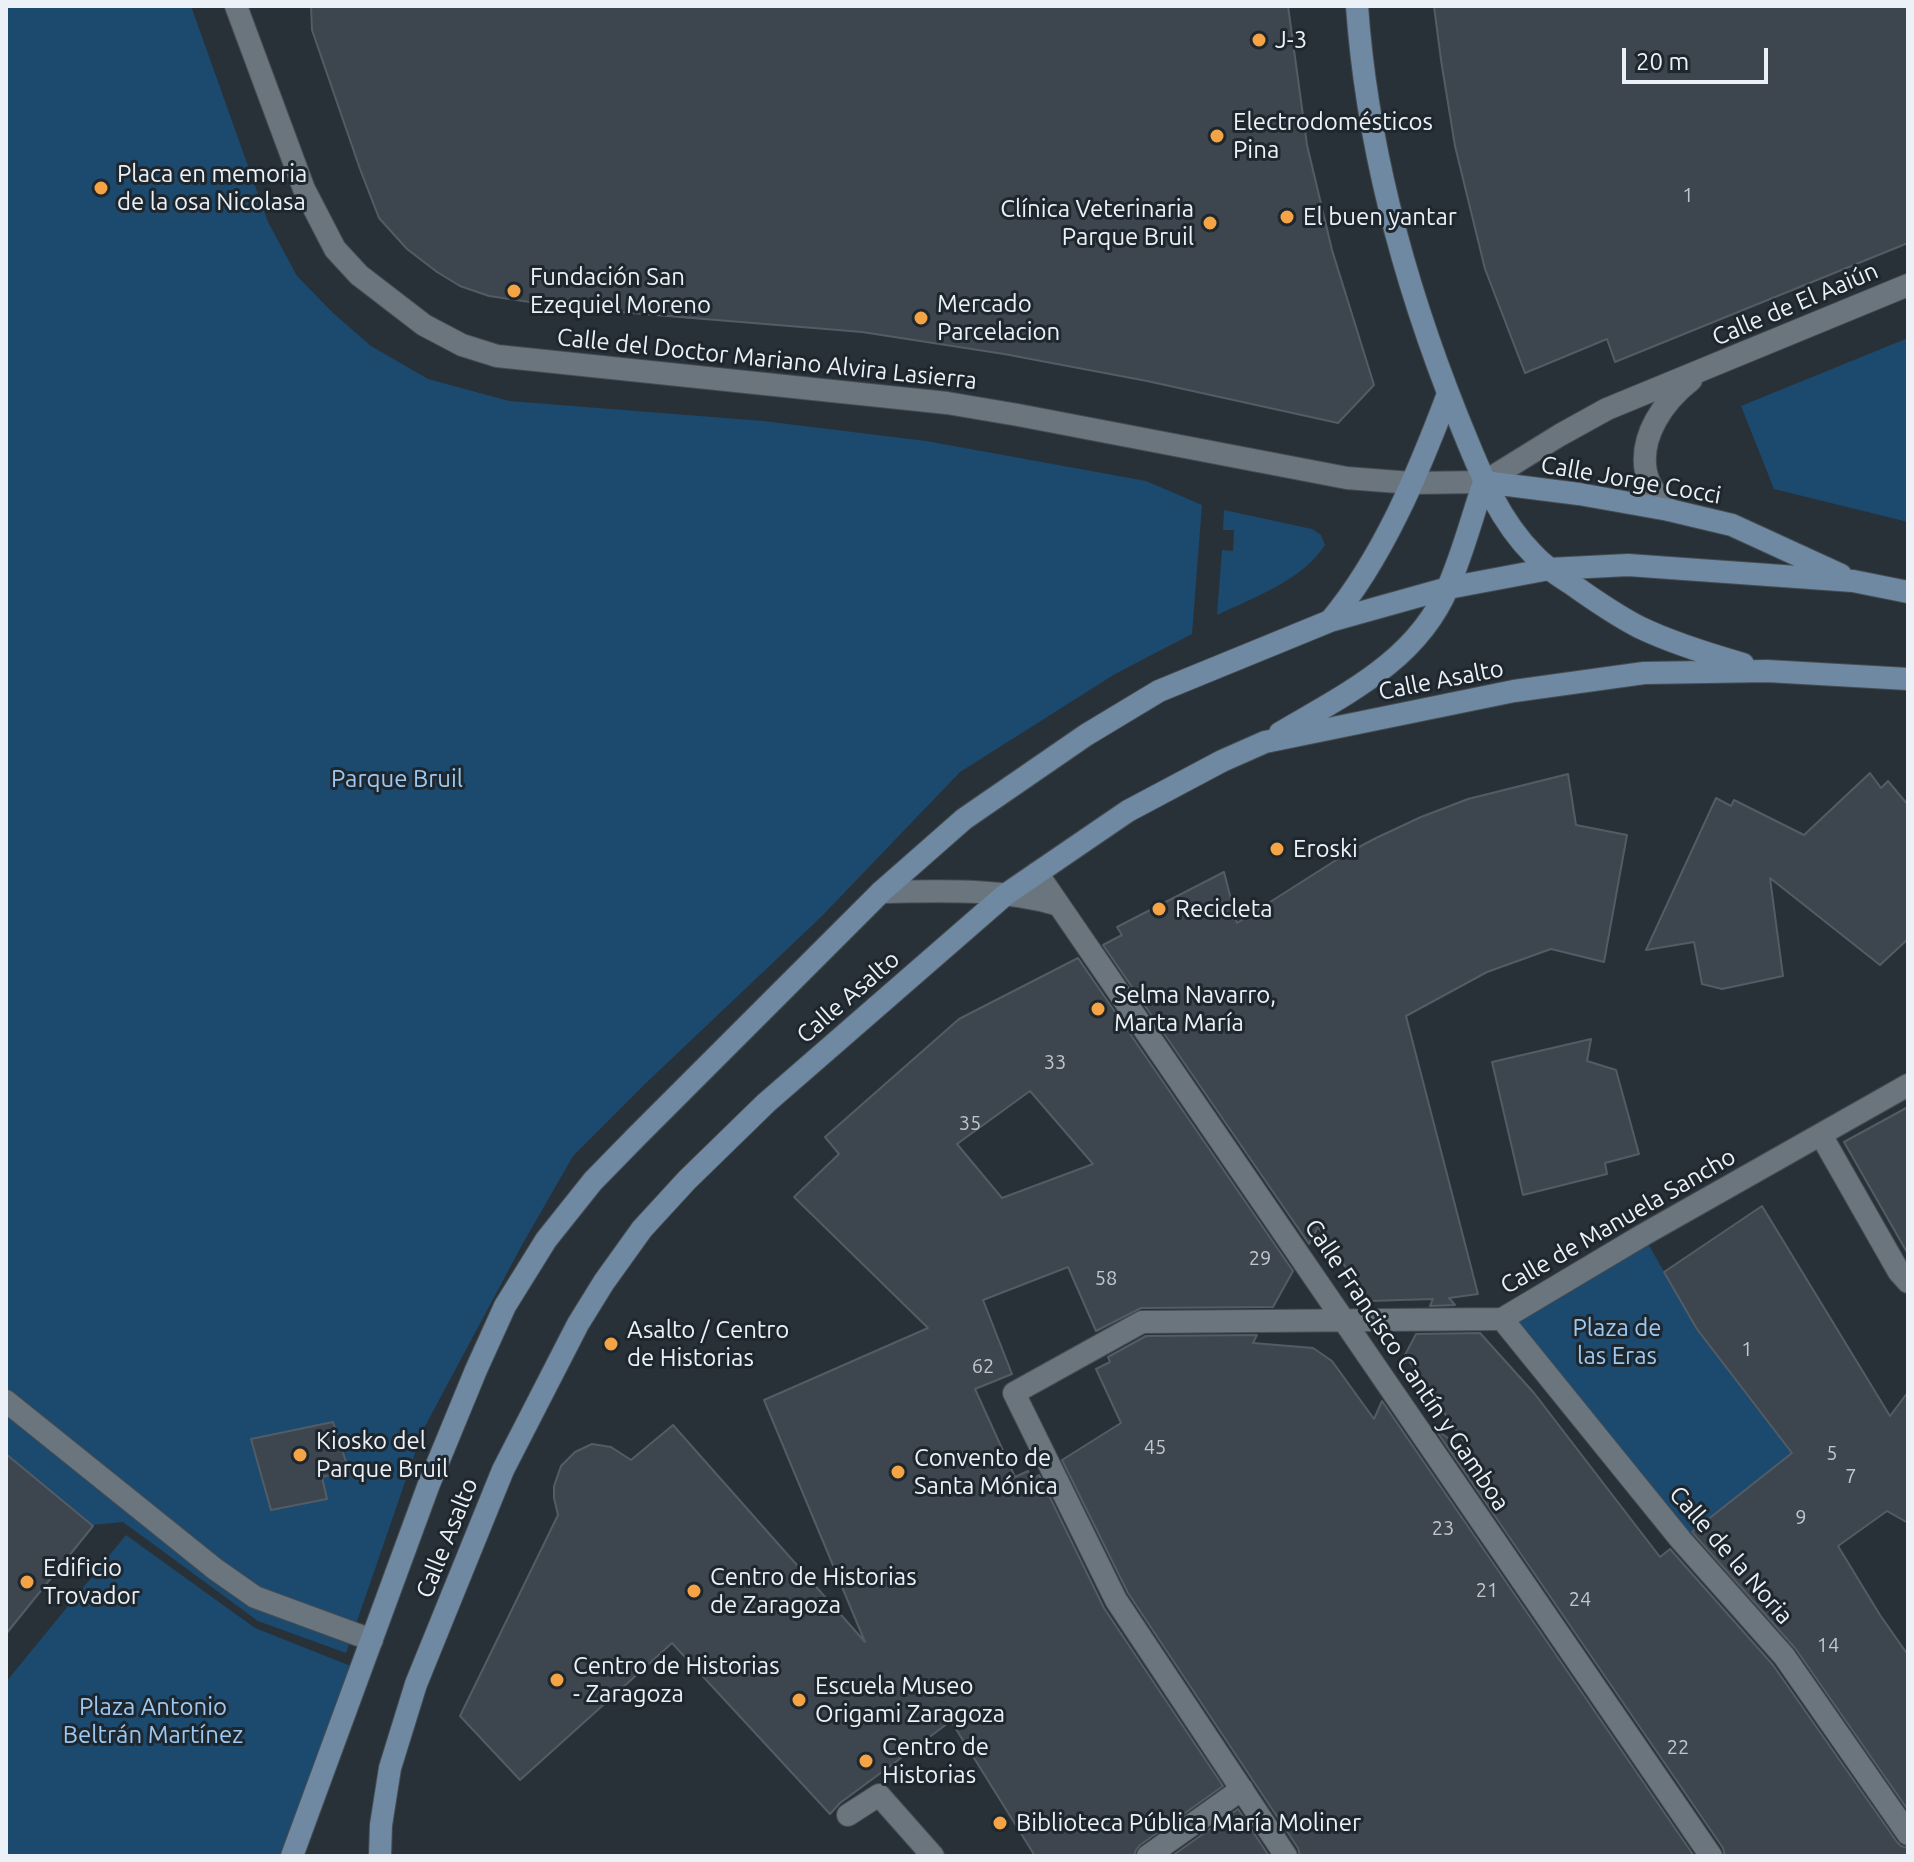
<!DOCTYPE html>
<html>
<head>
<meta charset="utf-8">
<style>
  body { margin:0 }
  #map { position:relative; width:1914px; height:1862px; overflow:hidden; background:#293138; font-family:Ubuntu,sans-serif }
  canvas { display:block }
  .frame { position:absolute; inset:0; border:8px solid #ebf1f6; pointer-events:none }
  .scale { position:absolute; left:1622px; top:48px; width:146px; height:36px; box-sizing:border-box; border:4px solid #ebf1f6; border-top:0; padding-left:10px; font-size:24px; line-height:28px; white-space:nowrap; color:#ebf1f6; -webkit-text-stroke:6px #1f272e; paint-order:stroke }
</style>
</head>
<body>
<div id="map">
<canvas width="1914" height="1862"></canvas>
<div class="frame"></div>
<div class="scale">20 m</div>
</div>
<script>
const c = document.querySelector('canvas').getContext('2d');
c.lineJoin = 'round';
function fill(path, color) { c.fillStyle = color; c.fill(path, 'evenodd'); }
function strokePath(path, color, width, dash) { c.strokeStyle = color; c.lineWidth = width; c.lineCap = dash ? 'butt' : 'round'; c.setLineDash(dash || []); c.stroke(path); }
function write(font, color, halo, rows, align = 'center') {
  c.font = font + ' Ubuntu,sans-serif'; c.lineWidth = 6; c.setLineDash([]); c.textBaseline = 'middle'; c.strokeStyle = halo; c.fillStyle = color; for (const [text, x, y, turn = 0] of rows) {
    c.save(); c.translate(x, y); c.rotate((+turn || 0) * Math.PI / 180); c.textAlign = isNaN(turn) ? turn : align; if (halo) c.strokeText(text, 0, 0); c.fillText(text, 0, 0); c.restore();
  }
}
const green = new Path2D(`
  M6,6H191L268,222L297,276L333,313L371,346L428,379L509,401L763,421L926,441L1146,481L1202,505L1192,634L1115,674L960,772L821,917L646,1083L573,1156L522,1245L423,1430L346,1653L258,1621L123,1522L92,1525L6,1454Z
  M1908,338V522L1774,489L1741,406Z
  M1224,510L1312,529L1321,535L1325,545C1303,580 1253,598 1217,615L1222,550L1233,551L1234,530H1223Z
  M1643,1235L1697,1329L1792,1453L1681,1540L1502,1319Z
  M126,1535L255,1628L361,1670L292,1856H6V1682Z`);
const building = new Path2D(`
  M311,6H1288L1307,145L1332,250L1374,385L1338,423L1147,381L1004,354L862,332L571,308L489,296L460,286L437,272L407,249L379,218L360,169L312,30Z
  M1434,6H1908V243L1615,362L1607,339L1525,373L1485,269L1455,146L1441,60Z
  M1870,773L1881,788L1888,781L1908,805V939L1880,965L1770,878L1783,976L1722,989L1702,984L1694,942L1646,950L1716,798L1731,806L1734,800L1804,835Z
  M1568,774L1576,825L1627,835L1604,962L1551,949L1487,972L1406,1016L1478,1294L1449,1298L1455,1305L1430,1306L1433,1299L1369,1301L1318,1227L1309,1244L1103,945L1122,935L1117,927L1224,872L1237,923L1344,855L1376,838L1421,817L1468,799Z
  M1078,958L1293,1271L1273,1307L1141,1308L1096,1331L1068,1267L983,1300L1012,1374L975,1389L1015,1477L1028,1471L1032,1479L1039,1475L1104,1608L1223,1786L1140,1845L1136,1850L1134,1856H1035L951,1721L840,1803L830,1814L672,1643L520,1780L460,1716L558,1515L554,1498V1486L561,1466L575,1452L592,1444L611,1447L631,1460L673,1425L865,1642L764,1400L928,1328L794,1197L839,1154L825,1137L959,1019ZM1030,1091L1093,1164L1002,1198L957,1144Z
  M1591,1039L1587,1061L1616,1070L1639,1154L1605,1163L1607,1174L1523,1195L1492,1062Z
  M1908,1107V1254L1844,1142Z
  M1762,1206L1890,1416L1908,1392V1523L1887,1511L1838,1546L1880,1615L1908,1655V1810L1795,1648L1692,1532L1792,1453L1697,1329L1664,1272Z
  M1480,1333L1534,1393L1660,1557L1670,1549L1773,1665L1897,1842L1901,1846L1908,1848V1856H1725L1723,1848L1435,1429L1473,1455L1405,1355L1416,1334Z
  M1257,1335L1253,1343L1313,1348L1332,1361L1374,1419L1382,1401L1694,1856H1300L1298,1848L1128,1593L1062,1460L1121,1423L1096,1369L1110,1362L1108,1357L1146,1336Z
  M333,1422L349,1471L322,1477L327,1499L271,1510L251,1439Z
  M6,1454L93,1526L6,1634Z
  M1238,1809L1269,1856H1172Z`);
const pedestrian = new Path2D(`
  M1821,1135L1899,1272L1908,1282
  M1502,1319L1681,1540L1784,1656L1908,1834
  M6,1401L215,1569L255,1597L372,1640
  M848,1815L879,1795L933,1856
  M1148,1856L1242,1789`);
const minor = new Path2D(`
  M236,6L304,189L335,249L359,275L424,325L462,345L497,356L947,403L1018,415L1347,478L1411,483L1484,482L1560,435L1607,409L1908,285
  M1669,510C1660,499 1649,487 1646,472C1639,436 1664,401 1691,380
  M1037,873L1711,1856
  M881,892C940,891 1002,888 1059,905
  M1286,1856L1116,1600L1014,1393L1142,1322L1502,1319L1643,1235L1908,1085`);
const secondary = new Path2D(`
  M1357,6C1367,148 1405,286 1458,418C1478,467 1496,517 1534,555C1545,567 1559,576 1573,585C1594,600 1616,615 1639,627C1672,643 1708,654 1743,664
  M1484,482L1579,494L1669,510L1732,525L1841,575
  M1330,621C1383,558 1419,471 1448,394
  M1280,733C1344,695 1417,661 1448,587C1463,553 1472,517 1484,482
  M292,1856L429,1484L476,1370L505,1306L546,1240L593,1181L638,1135L881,892L964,819L1086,735L1159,691L1330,621L1448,588L1549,569L1628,565L1853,581L1908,592
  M380,1856L381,1825L390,1768L416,1684L503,1470L578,1324L604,1282L642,1229L687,1180L766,1103L1005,895L1128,811L1222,761L1265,742L1514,691L1644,673L1767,671L1908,679`);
const markers = [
  [1259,40,8,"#f4a345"],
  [1217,136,8,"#f4a345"],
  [101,188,8,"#f4a345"],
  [1287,217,8,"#f4a345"],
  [1210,223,8,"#f4a345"],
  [514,291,8,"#f4a345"],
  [921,318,8,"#f4a345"],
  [1277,849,8,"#f4a345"],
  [1159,909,8,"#f4a345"],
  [1098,1009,8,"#f4a345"],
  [611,1344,8,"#f4a345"],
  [300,1455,8,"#f4a345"],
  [898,1472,8,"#f4a345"],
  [27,1582,8,"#f4a345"],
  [694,1591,8,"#f4a345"],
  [557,1680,8,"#f4a345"],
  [799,1700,8,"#f4a345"],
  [866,1761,8,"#f4a345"],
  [1000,1823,8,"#f4a345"]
];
const numberNames = [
  ["1",1688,195],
  ["33",1055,1062],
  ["35",970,1123],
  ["29",1260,1258],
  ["58",1106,1278],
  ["1",1747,1349],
  ["62",983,1366],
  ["45",1155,1447],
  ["5",1832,1453],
  ["7",1851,1476],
  ["9",1801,1517],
  ["23",1443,1528],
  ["21",1487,1590],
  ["24",1580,1599],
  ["14",1828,1645],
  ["22",1678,1747]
];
const poiNames = [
  ["J-3",1275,40],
  ["Electrodomésticos",1233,122],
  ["Pina",1233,150],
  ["Placa en memoria",117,174],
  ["de la osa Nicolasa",117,202],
  ["Clínica Veterinaria",1194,209,"right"],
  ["Parque Bruil",1194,237,"right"],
  ["El buen yantar",1303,217],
  ["Fundación San",530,277],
  ["Ezequiel Moreno",530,305],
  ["Mercado",937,304],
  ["Parcelacion",937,332],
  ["Eroski",1293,849],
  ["Recicleta",1175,909],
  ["Selma Navarro,",1114,995],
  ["Marta María",1114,1023],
  ["Asalto / Centro",627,1330],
  ["de Historias",627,1358],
  ["Kiosko del",316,1441],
  ["Parque Bruil",316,1469],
  ["Convento de",914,1458],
  ["Santa Mónica",914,1486],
  ["Edificio",43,1568],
  ["Trovador",43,1596],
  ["Centro de Historias",710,1577],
  ["de Zaragoza",710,1605],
  ["Centro de Historias",573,1666],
  ["- Zaragoza",573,1694],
  ["Escuela Museo",815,1686],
  ["Origami Zaragoza",815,1714],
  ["Centro de",882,1747],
  ["Historias",882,1775],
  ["Biblioteca Pública María Moliner",1016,1823]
];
const streetNames = [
  ["Calle de El Aaiún",1795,304,-23],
  ["Calle del Doctor Mariano Alvira Lasierra",767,359,6],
  ["Calle Jorge Cocci",1631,480,10],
  ["Calle Asalto",1441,680,-11],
  ["Calle Asalto",848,997,-41],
  ["Calle de Manuela Sancho",1618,1221,-30],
  ["Calle Francisco Cantín y Gamboa",1407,1365,56],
  ["Calle Asalto",447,1538,-68],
  ["Calle de la Noria",1731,1555,49]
];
const parkNames = [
  ["Parque Bruil",397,779],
  ["Plaza de",1617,1328],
  ["las Eras",1617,1356],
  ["Plaza Antonio",153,1707],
  ["Beltrán Martínez",153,1735]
];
fill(green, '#1c496e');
fill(building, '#3d464e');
strokePath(building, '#535c64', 2);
strokePath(pedestrian, '#454d53', 24);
strokePath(minor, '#454d53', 24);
strokePath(secondary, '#454d53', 24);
strokePath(pedestrian, '#6b757e', 22);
strokePath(minor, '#6b757e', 22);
strokePath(secondary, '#6e89a1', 22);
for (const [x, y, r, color] of markers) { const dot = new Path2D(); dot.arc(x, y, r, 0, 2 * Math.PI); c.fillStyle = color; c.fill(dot); strokePath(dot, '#1f272e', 3); }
write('20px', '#c0c6cc', null, numberNames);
write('24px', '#ebf1f6', '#1f272e', poiNames, 'left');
write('24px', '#ebf1f6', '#1f272e', streetNames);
write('24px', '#9bc9f3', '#1f272e', parkNames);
</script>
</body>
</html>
